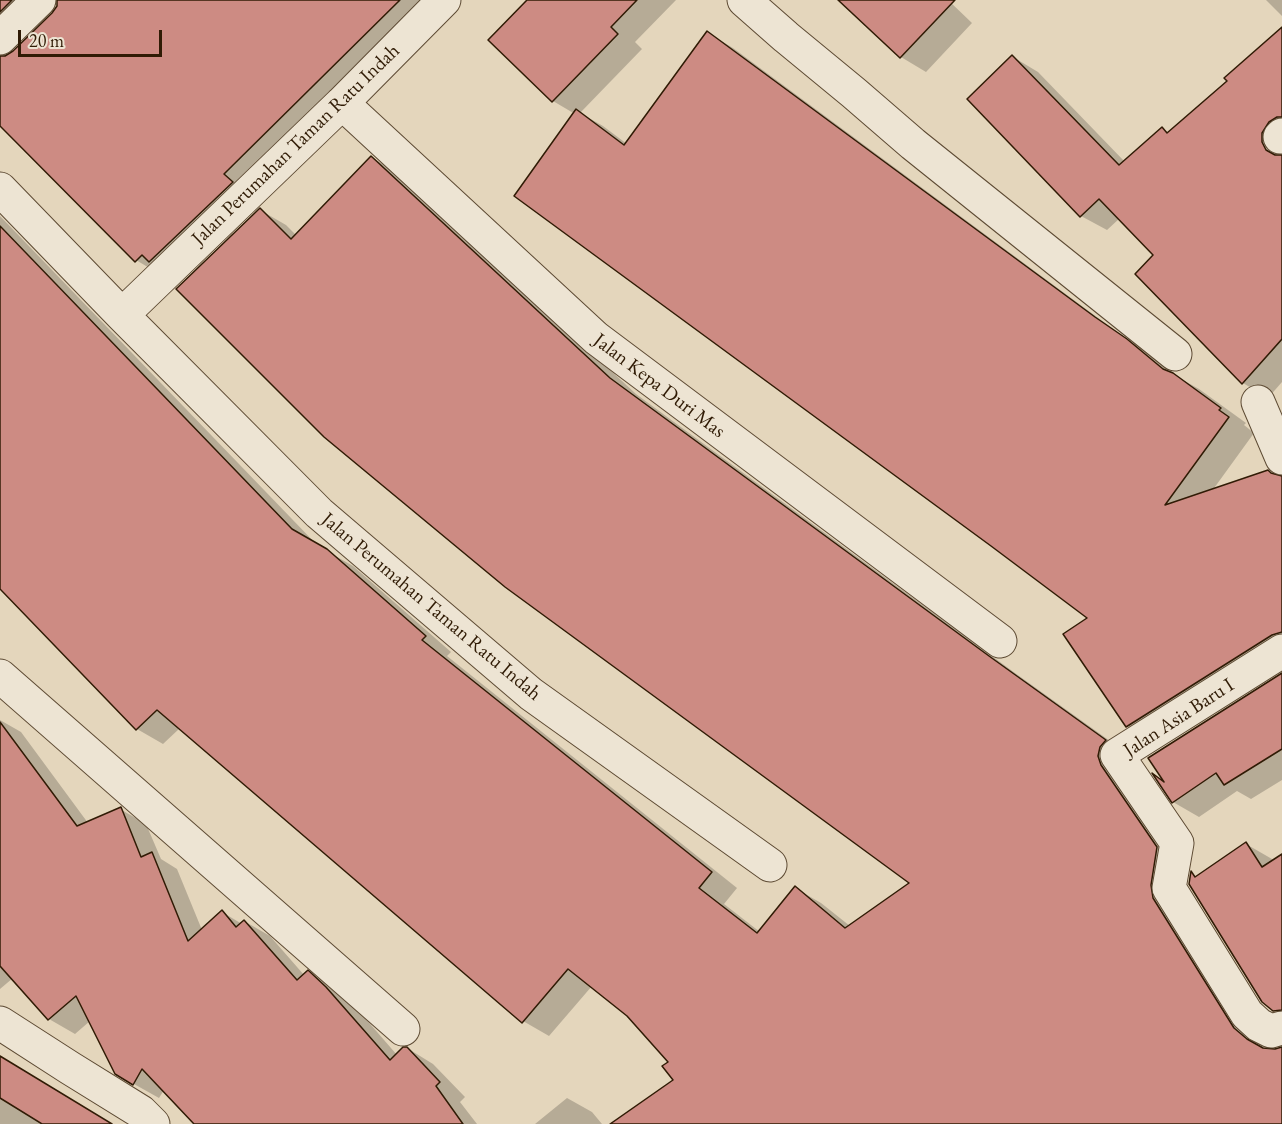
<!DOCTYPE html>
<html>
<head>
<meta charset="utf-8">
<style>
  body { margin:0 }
  #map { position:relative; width:1282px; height:1124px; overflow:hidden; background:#e4d6bc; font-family:"EB Garamond",serif }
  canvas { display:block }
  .scale { position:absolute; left:18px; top:30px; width:144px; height:27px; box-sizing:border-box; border:3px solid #301b05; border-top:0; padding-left:8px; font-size:18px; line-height:21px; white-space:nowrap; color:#301b05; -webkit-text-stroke:4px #ede4d3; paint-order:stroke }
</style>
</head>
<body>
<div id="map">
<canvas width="1282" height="1124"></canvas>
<div class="scale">20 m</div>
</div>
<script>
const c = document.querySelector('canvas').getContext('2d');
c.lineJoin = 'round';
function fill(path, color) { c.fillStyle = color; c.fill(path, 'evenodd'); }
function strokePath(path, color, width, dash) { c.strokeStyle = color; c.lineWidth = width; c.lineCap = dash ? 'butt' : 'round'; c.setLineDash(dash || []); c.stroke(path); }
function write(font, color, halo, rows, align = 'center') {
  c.font = font + ' "EB Garamond",serif'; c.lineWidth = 6; c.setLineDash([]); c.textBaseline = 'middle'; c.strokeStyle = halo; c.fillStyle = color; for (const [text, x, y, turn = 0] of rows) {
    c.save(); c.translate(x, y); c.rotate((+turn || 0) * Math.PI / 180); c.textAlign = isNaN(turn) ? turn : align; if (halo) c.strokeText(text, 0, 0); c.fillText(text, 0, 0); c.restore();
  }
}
const shadow = new Path2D(`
  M0,0H52L7,47V57L54,14L59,5V0H440L161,275L136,260L0,124Z
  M529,0H676L635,42L642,49L580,113L603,126L627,144L708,33L733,48L1113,329L1152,356L1183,380L1199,389L1246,423L1244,425L1254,433L1212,491L1282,478V660L1153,741L1128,726L1090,618L575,114L553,101Z
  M840,0H948L972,23L926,72L901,57Z
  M1266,0H1282V16Z
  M1282,29V382L1268,398L1243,383L1155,255L1120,218L1107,230L1081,216L1013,57L1038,72L1125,162L1162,129L1170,133L1229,81Z
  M371,157L397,172L636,394L1015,673L1131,756L1182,863L1176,900L1257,1041L1266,1050L1282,1049V1124H613L675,1081L670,1062L628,1015L592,986L549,1036L523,1021L180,728L163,744L137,729L0,587V216L318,546L353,566L451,652L447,656L737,888L724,904L760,932L795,888L821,903L850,926L912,883L260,210L286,225L296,235Z
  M1282,675V780L1251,799L1237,791L1199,817L1173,802L1157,778L1167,783Z
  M0,720L21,732L88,823L120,809L146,824L161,859L177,869L202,930L222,912L242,924L244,921L270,936L304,975L308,972L334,987L352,1003L397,1055L407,1048L433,1064L465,1097L460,1102L477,1124H196L164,1090L159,1098L134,1084L90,1021L75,1034L49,1019L13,978L0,989Z
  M1246,844L1272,859L1273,862L1282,856V1015L1274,1010L1192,874L1197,877Z
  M0,1057L110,1124H0Z
  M567,1098L592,1112L602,1124H535Z`);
const building = new Path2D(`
  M0,0H12L0,12Z
  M57,0H400L224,174L233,182L149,262L142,255L135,262L0,126V56H5L13,51L52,13L57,6Z
  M527,0H637L611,27L618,34L552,102L488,40Z
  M838,0H955L900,58Z
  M1282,27V117H1277L1269,122L1262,133V142L1266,150L1275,155H1282V339L1242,384L1135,274L1153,255L1099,199L1080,217L967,99L1012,55L1119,165L1162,127L1167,133L1227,81L1224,78Z
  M707,31L1095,317L1127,339L1163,369L1173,373L1221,408L1219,410L1229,417L1165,505L1268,470L1271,473L1282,476V632L1272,635L1126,727L1063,634L1087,618L991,546L514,196L576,109L624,145Z
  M371,156L610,378L989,656L1106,740L1100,747L1098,756L1101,765L1157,847L1151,885L1153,898L1234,1028L1247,1039L1263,1048L1275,1049L1282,1047V1124H610L673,1080L662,1066L668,1062L627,1016L568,969L522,1023L157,710L136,730L0,589V226L292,529L327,549L426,636L422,640L712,872L699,888L757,933L795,886L845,928L909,883L505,587L324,437L176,289L260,208L291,239Z
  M1282,673V749L1224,785L1216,773L1172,803L1152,773L1164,782L1148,758Z
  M0,722L77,826L121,807L141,857L152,852L188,941L222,910L236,927L244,920L297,980L308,970L326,987L390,1060L403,1047H407L440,1082L436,1086L463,1124H194L142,1069L133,1085L115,1074L76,996L48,1020L0,966Z
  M1246,842L1262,867L1282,854V1010L1273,1011L1262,1002L1189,884L1191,871L1195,877Z
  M0,1056L112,1124H42L0,1098Z`);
const minor = new Path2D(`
  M744,0L786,37L854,93L913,144L1175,354
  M0,38L39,0
  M342,103L596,338L1000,641
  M1280,137L1282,135
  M0,189L122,315L319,513L531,694L770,865
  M122,315L342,103L444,0
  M1258,402L1282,458
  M1282,651L1117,755L1177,843L1169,888L1247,1014L1259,1025L1271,1031L1282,1028
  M0,676L403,1029
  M0,1023L70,1068L141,1112L153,1124`);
const streetNames = [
  ["Jalan Perumahan Taman Ratu Indah",296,145,-44],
  ["Jalan Kepa Duri Mas",659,386,37],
  ["Jalan Perumahan Taman Ratu Indah",431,607,40],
  ["Jalan Asia Baru I",1179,718,-33]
];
fill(shadow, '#0003');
fill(building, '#cd8b83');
strokePath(building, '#301b05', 1.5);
strokePath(minor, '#5d4a33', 35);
strokePath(minor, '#ede4d3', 33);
write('20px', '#301b05', '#ede4d3', streetNames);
</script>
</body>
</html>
